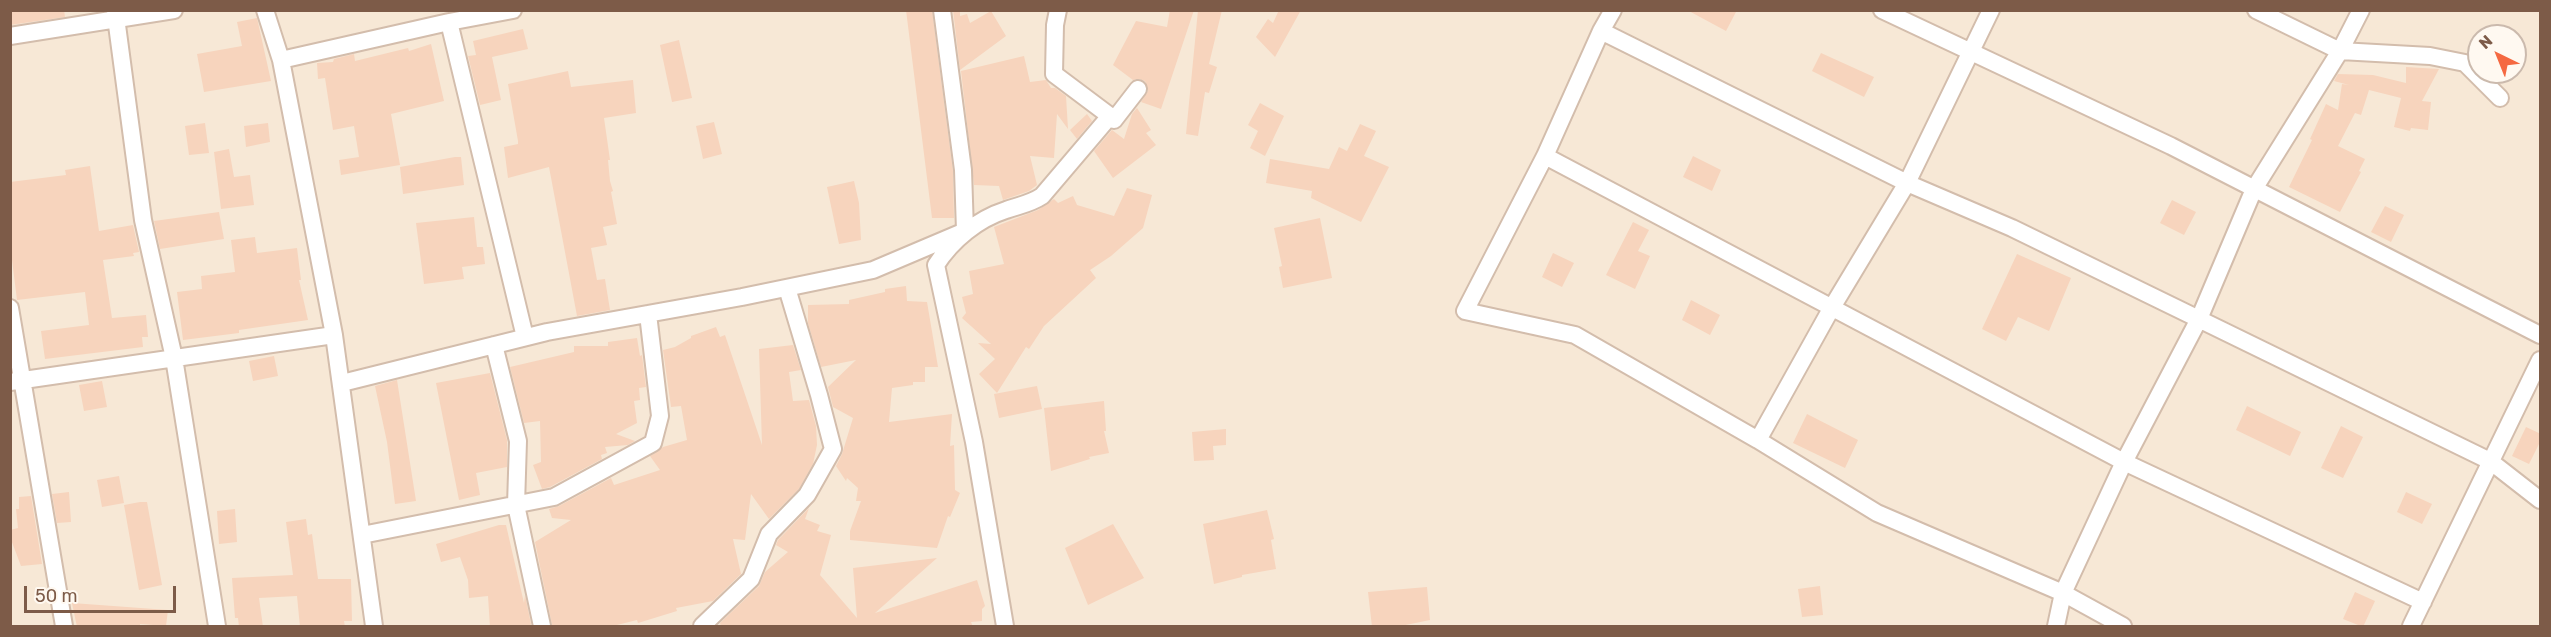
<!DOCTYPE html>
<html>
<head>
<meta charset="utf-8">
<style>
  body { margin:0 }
  #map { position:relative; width:2551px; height:637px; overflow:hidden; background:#fff6e8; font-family:Rubik,sans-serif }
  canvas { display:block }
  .frame { position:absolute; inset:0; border:12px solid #7d5b48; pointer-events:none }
  .north { position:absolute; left:2467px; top:24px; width:60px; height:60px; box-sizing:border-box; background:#fff9f1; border:2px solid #cbbaad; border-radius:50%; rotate:317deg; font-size:16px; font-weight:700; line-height:24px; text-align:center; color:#7d5b48 }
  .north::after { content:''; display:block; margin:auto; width:21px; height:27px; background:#f56941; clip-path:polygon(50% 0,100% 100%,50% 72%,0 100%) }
  .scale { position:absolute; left:24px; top:586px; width:152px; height:27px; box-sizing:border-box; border:3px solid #7d5b48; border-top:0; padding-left:8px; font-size:18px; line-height:21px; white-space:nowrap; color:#7d5b48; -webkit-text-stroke:4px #fff9f1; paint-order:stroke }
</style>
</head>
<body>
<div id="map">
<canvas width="2551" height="637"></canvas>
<div class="frame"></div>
<div class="north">N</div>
<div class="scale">50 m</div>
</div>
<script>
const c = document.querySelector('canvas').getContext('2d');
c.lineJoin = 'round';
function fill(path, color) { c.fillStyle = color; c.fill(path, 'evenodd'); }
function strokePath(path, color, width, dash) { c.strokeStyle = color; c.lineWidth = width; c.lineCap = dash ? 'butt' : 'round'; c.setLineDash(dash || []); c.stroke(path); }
const residential = new Path2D(`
  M11,11H2540V626H11ZM2479,36H2515V72H2479Z`);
const building = new Path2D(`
  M10,10H64L65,17L10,25Z
  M906,10H932L953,171L954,218H932Z
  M953,10H960V16L967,14L970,23L991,11L1006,36L960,70Z
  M1170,10H1194L1161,109L1141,102L1148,91L1145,81L1139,79L1133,80L1113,65L1136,21L1167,27Z
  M1198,10H1222L1209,64L1217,67L1209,93L1205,92L1198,136L1186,134Z
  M1279,10H1301L1275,57L1256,37L1268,19L1273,23Z
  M1687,10H1737L1726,31Z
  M257,18L271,81L204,92L197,54L242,46L237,22Z
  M523,29L528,49L492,57L501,100L480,105L468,56L476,55L473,41Z
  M679,40L692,98L672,102L660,45Z
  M431,44L444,101L391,114L400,165L341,175L339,160L359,157L354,126L333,130L325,78L318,79L317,63L333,62L334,59L354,54L355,61L408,48L409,51Z
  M1821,53L1874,77L1864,97L1812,71Z
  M1024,56L1030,82L1046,80L1051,88H1055L1066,96L1068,129L1057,114L1054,158L1030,156L1037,185L1029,191L1003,200L999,186L974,185L961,71Z
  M2406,67L2439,69L2422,101L2431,102L2428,130L2411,128L2410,131L2394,127L2401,98L2369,90L2361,115L2355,113L2338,146L2365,159L2359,171L2361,172L2340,212L2289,187L2312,140L2310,139L2326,104L2338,110L2342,84L2349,85L2334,81L2338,74L2373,75L2406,83Z
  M568,71L571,87L633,80L636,113L604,118L610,160H608L610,181L613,191L611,192L617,224L603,227L607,245L591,248L597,280L605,279L610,310L577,316L549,167L508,178L504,147L518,144V141L508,84Z
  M1260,103L1284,116L1265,156L1250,148L1258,131L1248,125Z
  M1137,108L1151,130L1146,133L1156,145L1113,178L1094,151L1112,130L1124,139L1132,114Z
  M1087,114L1092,121L1077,139L1070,130Z
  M714,122L722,154L703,159L696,126Z
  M205,123L209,153L189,155L185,126Z
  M268,123L270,142L246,147L244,126Z
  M1360,124L1376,131L1364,156L1389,167L1361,222L1311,198L1312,191L1266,183L1270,159L1329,169L1339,147L1347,151Z
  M229,149L234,177L250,175L254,205L221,209L214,152Z
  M1693,156L1721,170L1712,191L1683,177Z
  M455,157H461L464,185L403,194L400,167Z
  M90,166L99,231L133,225L139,252L133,253L134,256L103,260L112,318L146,315L148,337H142L143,347L45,359L41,331L89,325L85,292L17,300L10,244V182L66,175L65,170Z
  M854,181L859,203L861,240L839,244L827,187Z
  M1127,188L1152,195L1143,228L1111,256L1090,270L1096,278L1044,326L1029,349L1026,347L997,393L979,374L995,359L978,343L991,344L962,318L966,313L962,297L973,294L969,271L1004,264L994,227L1038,210L1054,199L1058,203L1073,196L1077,205L1114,216Z
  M2172,200L2196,212L2184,235L2160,223Z
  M2385,206L2404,215L2391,242L2371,232Z
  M219,212L224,239L160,249L154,221Z
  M474,217L477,247H483L485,264L462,267L464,279L424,284L416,223Z
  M1320,218L1332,278L1283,288L1279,267L1282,266L1274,228Z
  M1633,222L1649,230L1638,251L1650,256L1635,289L1606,275Z
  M255,237L257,253L297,248L301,280H299L308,320L239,330V333L183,340L177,292L202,289L201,276L235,272L231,240Z
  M1553,253L1574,263L1562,287L1542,277Z
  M2017,254L2071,278L2049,331L2018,317L2006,341L1982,329Z
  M906,286L907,301L927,302L938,367H925V382H913V385L892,388L889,422L952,414L950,446L954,445L955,490L960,493L950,517L948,516L937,548L850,540V531L861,501H856L858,488L847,478L846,481L836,466L842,454L853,418L833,407L828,387L856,360L821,367L808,323V305L849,304V300L885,292V289Z
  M1691,300L1720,315L1710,335L1682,320Z
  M716,327L720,337L725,335L762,445L759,349L793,345L801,370L789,372L793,401L809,400L816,426L817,445L813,464L799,489L769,519L751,494L745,540L733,539L741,574L713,601L676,608L677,611L638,623L637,620L609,627L552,625L535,542L571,520L552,518L549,509L559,506L611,478L614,485L660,470L650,456L663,447L687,440L681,406L671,407L663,350L675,347L691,338V336Z
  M637,338L640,356L642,355L646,387L639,388L640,400L634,401L637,423L616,434L635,441L628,445L605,447L607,453L601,455L602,459L550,487L542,489L533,465L541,462L540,421L524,423L510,367L574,352V346H608V342Z
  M274,356L278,376L253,381L249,361Z
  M490,373L507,440V467L476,473L480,495L459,500L436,383Z
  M397,380L416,501L395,504L387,442L375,386Z
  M102,381L107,407L84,411L79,385Z
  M1037,386L1042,409L999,418L994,394Z
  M1104,401L1106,431H1104L1109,453L1089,457L1090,459L1051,471L1044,408Z
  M2247,406L2301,432L2290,456L2236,430Z
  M1807,414L1858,440L1845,468L1793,443Z
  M2341,426L2363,437L2343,478L2321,468Z
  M2526,427L2541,434V440L2529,464L2512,456Z
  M1226,429V445L1213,446L1214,460L1194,461L1192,432Z
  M119,476L124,503L102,507L97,480Z
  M69,492L71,522L57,523L52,494Z
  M2406,492L2432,504L2422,524L2397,512Z
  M31,496L42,564L21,566L10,537V530L18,528L16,509H19V497Z
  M140,502H147L162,585L139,590L124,505Z
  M809,508L805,519L820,525L817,531L831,535L820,575L857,618L853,568L937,558L875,613L977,580L985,606L982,609V621L971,622L973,627H721L720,623L759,586L765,572L788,552L776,545L778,540Z
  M235,509L237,542L219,544L217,511Z
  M1267,510L1274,539L1271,540L1276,569L1242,575V577L1214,584L1203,524Z
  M306,519L308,535L312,534L318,579H351L352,621H344L345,627H300L297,596L259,598L263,627H239L238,618H235L232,578L293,575L286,522Z
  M1113,524L1144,578L1088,605L1065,548Z
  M499,525H506L524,603L525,595L531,624L529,627H490L488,596L469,598L468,580L460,557L441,562L436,544Z
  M1820,586L1823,615L1802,617L1798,589Z
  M1427,587L1430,620L1396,627H1372L1368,592Z
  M2355,592L2375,601L2363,627L2343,619Z
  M72,603L168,610L166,626L140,624V627H77Z`);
const minor = new Path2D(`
  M115,10L143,220L174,358L217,626
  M265,10L281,60L334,335L374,626
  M1058,10L1055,25L1054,74L1110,116
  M1613,10L1601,31L1545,156L1465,311L1575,335L1758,440L1877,513L2063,593L2123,626
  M1882,10L2171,146L2540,335
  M2256,10L2340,51L2430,56L2465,63L2500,98
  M449,22L525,337
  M1601,31L1907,183L2012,228L2490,461L2540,500
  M10,36L174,10
  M281,60L449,22L513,10
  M1545,156L2124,462L2423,602
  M10,308L64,626
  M494,345L518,441L516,505L542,626
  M10,382L334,335
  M342,383L547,332L742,297L873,270L965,231L963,170L942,10
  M1758,440L1831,309L1907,183L1991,10
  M362,535L554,497L653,443L660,416L648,314
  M702,626L751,579L769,534L807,495L833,449L819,395L787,288
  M1005,626L974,442L936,265C952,240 978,219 1006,210C1020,205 1030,204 1042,196L1110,116L1114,120L1138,89
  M2056,626L2063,593L2124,462L2199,319L2254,189L2340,51L2361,10
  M2411,626L2540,360`);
fill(residential, '#f7e8d6');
fill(building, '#f7d4bd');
strokePath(minor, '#d3bdac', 20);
strokePath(minor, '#fff', 16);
</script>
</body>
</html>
